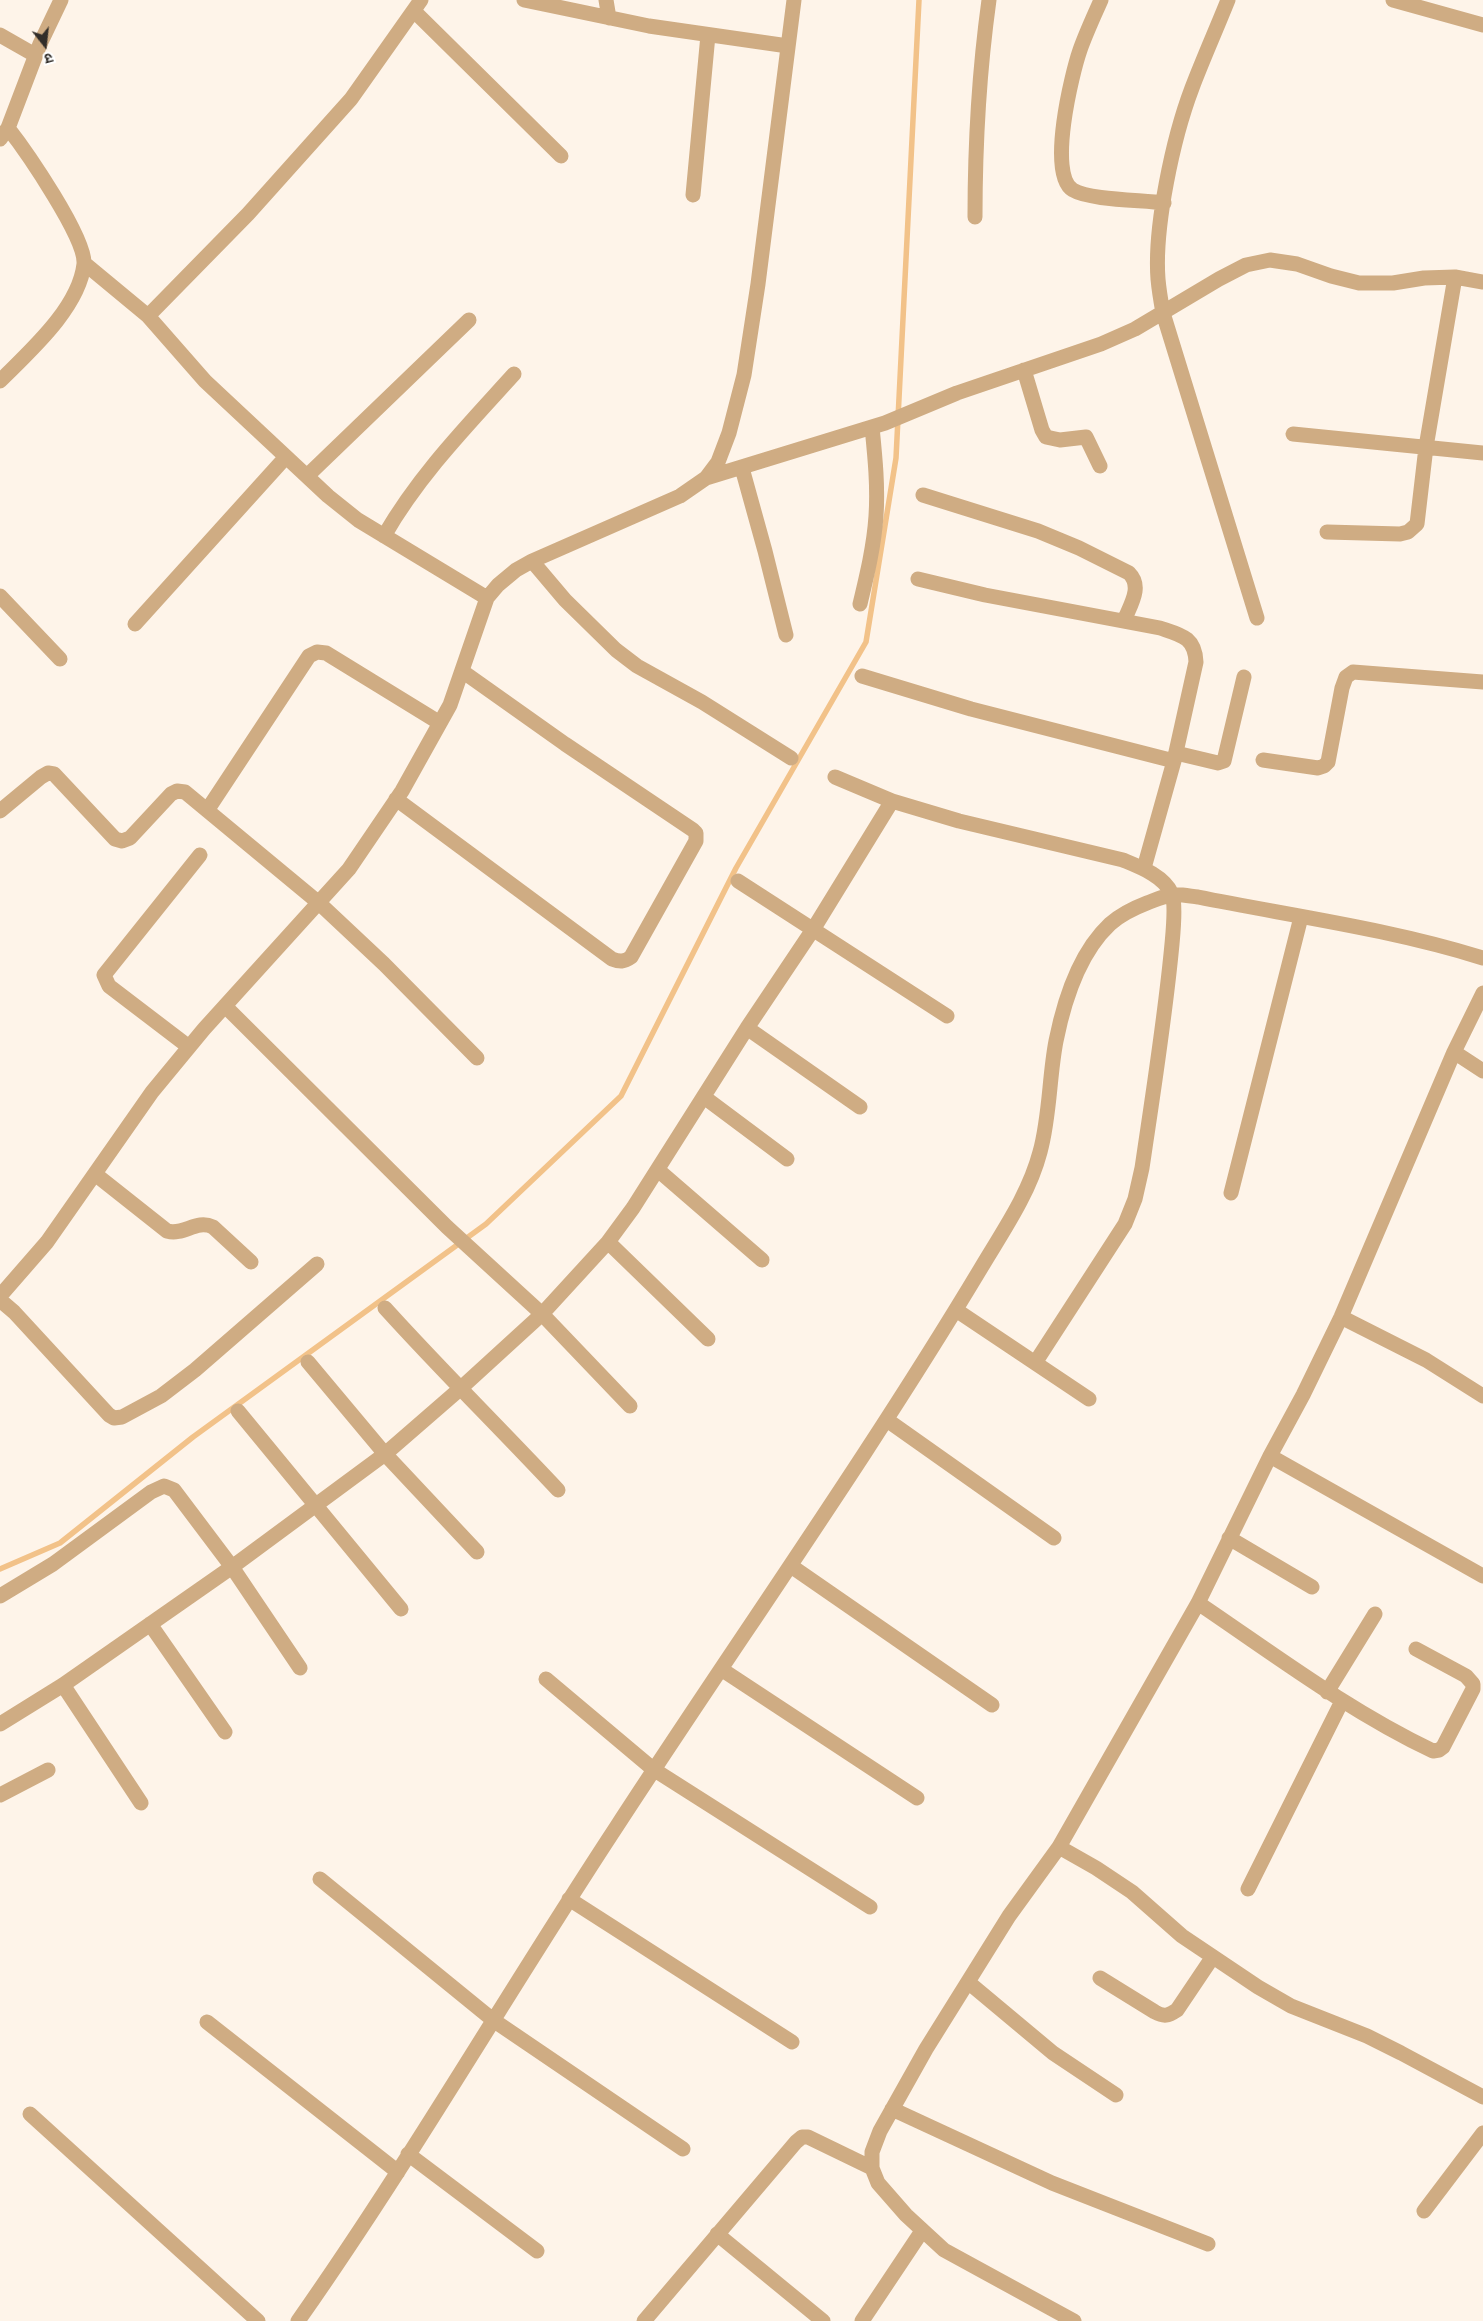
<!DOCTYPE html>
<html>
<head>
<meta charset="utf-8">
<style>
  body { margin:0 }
  #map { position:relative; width:1483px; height:2321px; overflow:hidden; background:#fef4e9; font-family:Literata,"Noto Sans Devanagari",serif }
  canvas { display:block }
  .north { position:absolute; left:20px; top:20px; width:50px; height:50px; -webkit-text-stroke:4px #fff; paint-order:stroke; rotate:164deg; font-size:14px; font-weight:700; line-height:20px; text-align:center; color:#312d29 }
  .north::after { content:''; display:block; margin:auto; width:18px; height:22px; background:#312d29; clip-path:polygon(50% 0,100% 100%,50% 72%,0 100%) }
</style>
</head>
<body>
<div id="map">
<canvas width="1483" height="2321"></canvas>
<div class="north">उ</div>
</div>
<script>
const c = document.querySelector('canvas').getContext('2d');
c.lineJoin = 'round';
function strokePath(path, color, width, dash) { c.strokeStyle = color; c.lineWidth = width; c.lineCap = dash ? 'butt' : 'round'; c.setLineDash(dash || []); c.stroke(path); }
const stream = new Path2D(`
  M0,1569L60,1543L193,1437L486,1224L621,1096L736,868L866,642L896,458L919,0`);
const minor = new Path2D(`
  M524,0L649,26L788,46
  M606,0L609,18
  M1101,0C1094,16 1086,33 1080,50C1072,73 1047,175 1073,190C1089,200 1142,200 1164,203
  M1228,0C1216,30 1203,59 1192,88C1173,138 1154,227 1158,279C1159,290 1161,302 1163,313L1257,618
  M414,11L561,156
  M0,35L35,55
  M0,139L8,128L40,44L61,0
  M693,195L708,35
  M975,217C975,144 979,72 989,0
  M84,263L148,316L205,381L328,496L358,520L487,598
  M148,316L248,214L351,99L421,0
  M1024,370L1042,430L1046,437L1060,440L1086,437L1100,466
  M0,381C30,351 79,308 84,264C86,238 26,151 8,128
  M1293,434L1483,453
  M742,468L765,551L786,635
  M307,476L469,320
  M706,478L885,423L957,393L1101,344L1135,329L1219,279L1246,265L1270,260L1297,264L1331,276L1359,283H1393L1424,278L1455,277L1483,282
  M923,495L1038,531L1079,548L1129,573C1143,587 1130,605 1124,621
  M1327,532L1400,534L1408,532L1417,524L1426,447L1455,277
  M384,536C419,475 467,426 514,374
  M532,561L565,600L616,650L637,666L702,702L791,758
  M918,579L985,595L1160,628C1181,635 1195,637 1196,662L1174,761L1144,868
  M0,596L60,659
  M860,604C867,575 874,546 876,516C878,486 875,457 872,427
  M135,624L285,458
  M862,676L971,709L1174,761
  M1176,753L1218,763L1224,761L1244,677
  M1263,760L1318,768L1324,766L1328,762L1342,688L1346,677L1353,672L1483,682
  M835,777L892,801L959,821L1123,860C1140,867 1164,876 1172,894C1176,904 1173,933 1172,944C1165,1019 1153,1093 1142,1168L1135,1199L1125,1224L1035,1363
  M396,799L612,959C620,962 624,962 631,957L696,841V833L693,830L565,744L462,671
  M208,809L309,656L317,652L326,653L440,723
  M0,811L41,777L48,773L54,774L115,839L122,841L130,838L171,794L177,791L185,792L319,903L384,964L477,1058
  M738,881L947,1016
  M225,1006L447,1227L542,1314L630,1406
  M747,1028L860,1107
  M189,1047L109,986L104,975L200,855
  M1454,1052L1483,1071
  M704,1097L787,1159
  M658,1170L762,1260
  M95,1174L167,1231C184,1236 196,1219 213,1227L251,1262
  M1231,1193L1301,917
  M608,1242L708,1339
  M0,1296L47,1242L152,1092L204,1029L349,869L402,791L450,705L487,598L498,585L516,570L532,561L680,496L706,478L718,462L729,433L744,375L758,284L794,0
  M0,1300L14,1312L109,1415L114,1418L122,1417L161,1396L195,1370L317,1264
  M385,1308C441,1370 501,1429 558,1490
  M956,1310L1089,1399
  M1341,1317L1426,1360L1483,1396
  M308,1362L385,1454L477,1552
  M238,1411L401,1609
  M887,1420L1054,1538
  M1270,1456L1483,1576
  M1229,1538L1312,1587
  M791,1566L992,1705
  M0,1596L53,1564L151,1492L164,1486L174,1490L232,1567L300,1668
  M1198,1603C1275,1655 1349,1711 1433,1751L1439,1750L1443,1747L1473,1689V1684L1466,1676L1416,1649
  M150,1624L225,1732
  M721,1669L917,1798
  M546,1679L653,1769L870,1907
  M63,1685L141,1803
  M1327,1692L1375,1614
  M0,1724L63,1685L232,1567L385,1454L461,1388L542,1314L608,1242L633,1208L747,1028L814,928L892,801
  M0,1795L48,1770
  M1059,1847L1096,1868L1132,1892L1182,1936L1258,1987L1291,2006L1367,2036L1401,2053L1483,2097
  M320,1879L493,2020L683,2149
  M1248,1889L1342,1701
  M569,1899L792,2042
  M1100,1978L1155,2012C1164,2017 1168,2016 1177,2010L1212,1958
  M968,1982L1053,2053L1116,2095
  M207,2022L398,2172
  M892,2109L1052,2183L1208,2244
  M30,2114L258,2321
  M408,2154L537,2251
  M1424,2211L1483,2133
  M717,2234L823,2321
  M298,2321C411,2160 509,1990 617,1826C738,1640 867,1458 981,1268C1003,1231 1029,1194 1040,1152C1050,1116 1049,1077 1056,1041C1064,1001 1079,953 1110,924C1120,915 1134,908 1147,903C1155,900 1163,896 1172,895C1180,894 1189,896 1198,897C1293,916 1390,929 1483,958
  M644,2321L796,2142L802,2137H808L872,2168
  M862,2321L922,2231
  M1074,2321L944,2250L906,2215L878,2183L872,2168V2152L880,2131L926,2049L1009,1916L1059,1847L1198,1603L1270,1456L1303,1395L1341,1317L1454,1052L1483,993`);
const tertiary = new Path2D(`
  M1393,0L1483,25`);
strokePath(stream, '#f2c289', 5.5);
strokePath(minor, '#cfac83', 15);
strokePath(tertiary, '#cfac83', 15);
</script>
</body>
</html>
